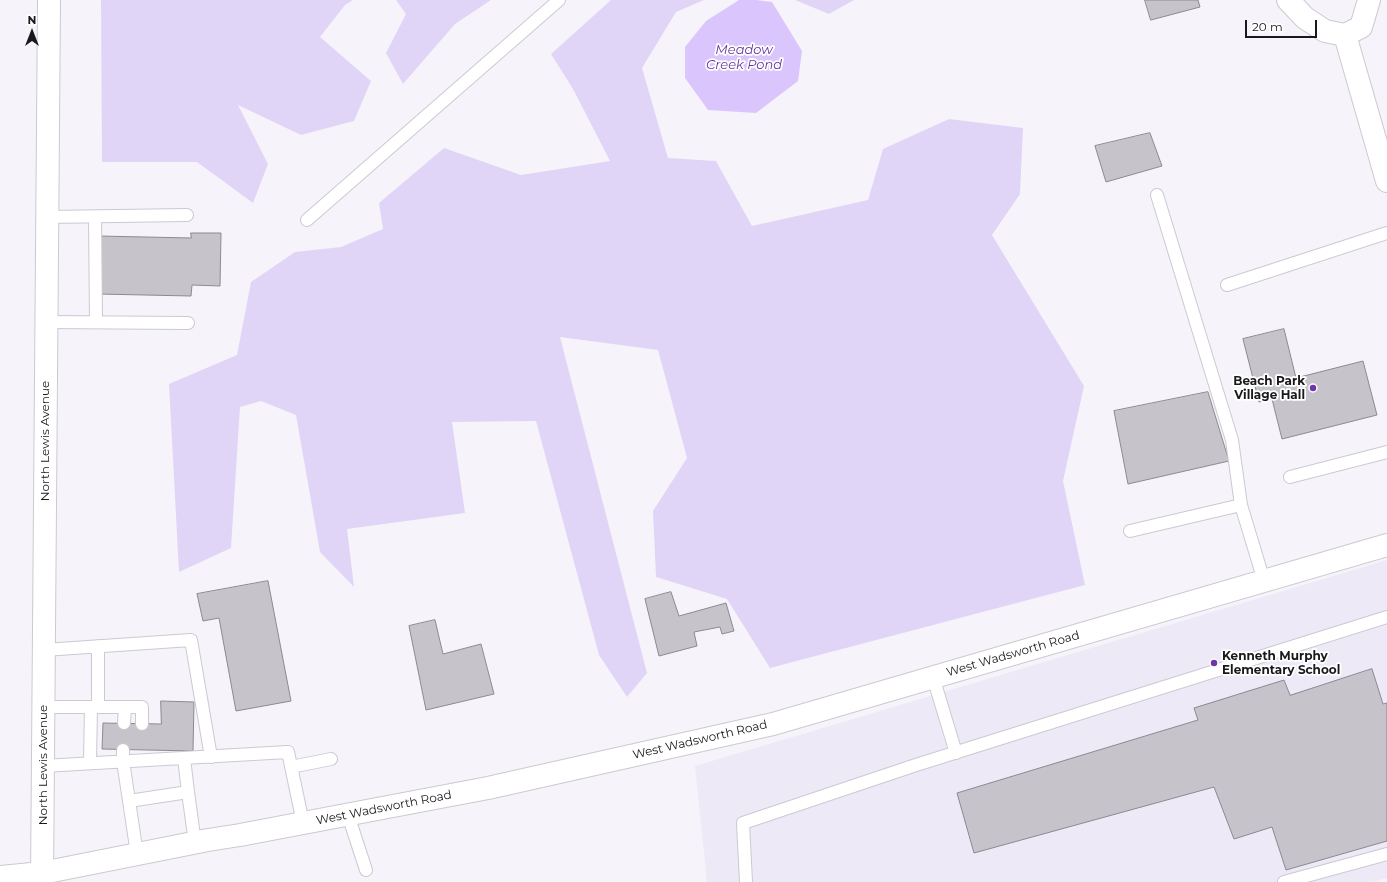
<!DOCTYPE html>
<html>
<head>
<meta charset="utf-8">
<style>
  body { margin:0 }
  #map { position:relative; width:1387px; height:882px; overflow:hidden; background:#f6f4fa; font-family:Montserrat,sans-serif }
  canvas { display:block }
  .north { position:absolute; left:12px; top:12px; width:40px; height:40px; -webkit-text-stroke:3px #fff; paint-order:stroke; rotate:0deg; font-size:11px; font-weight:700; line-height:16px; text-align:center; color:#19181b }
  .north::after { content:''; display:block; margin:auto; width:14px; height:18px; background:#19181b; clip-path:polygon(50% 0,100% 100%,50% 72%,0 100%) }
  .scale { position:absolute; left:1245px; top:20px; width:72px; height:18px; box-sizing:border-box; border:2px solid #19181b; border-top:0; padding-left:5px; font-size:12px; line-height:14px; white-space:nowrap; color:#19181b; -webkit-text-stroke:3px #fff; paint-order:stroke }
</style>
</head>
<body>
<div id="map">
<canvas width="1387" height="882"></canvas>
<div class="north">N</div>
<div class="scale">20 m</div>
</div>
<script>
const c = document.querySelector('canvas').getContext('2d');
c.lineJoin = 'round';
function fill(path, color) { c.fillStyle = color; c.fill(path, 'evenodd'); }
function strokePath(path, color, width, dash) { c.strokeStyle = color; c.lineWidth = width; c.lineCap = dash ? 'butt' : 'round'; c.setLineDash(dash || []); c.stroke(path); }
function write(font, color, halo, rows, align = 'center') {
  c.font = font + ' Montserrat,sans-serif'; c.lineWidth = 3.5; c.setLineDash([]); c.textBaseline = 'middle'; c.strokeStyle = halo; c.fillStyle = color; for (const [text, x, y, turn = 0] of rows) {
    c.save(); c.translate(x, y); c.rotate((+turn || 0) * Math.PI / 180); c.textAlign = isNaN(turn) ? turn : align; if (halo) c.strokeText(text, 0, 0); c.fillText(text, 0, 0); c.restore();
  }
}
const built = new Path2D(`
  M1387,560V878L1373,882H707L695,766Z`);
const green = new Path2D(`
  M101,0H353L345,5L320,37L371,81L354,121L301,135L238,105L268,164L253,203L197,162H102Z
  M396,0H491L455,24L403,84L386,53L406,14Z
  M611,0H704L676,12L642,68L668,158L716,161L752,226L868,200L883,149L949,119L1023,128L1020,194L992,235L1084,386L1063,481L1085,585L770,668L727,599L656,577L653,511L687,458L658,350L560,337L647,673L627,697L599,655L536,421L452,422L465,513L347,529L354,587L320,552L296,415L261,401L240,407L231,548L179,572L169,384L237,355L251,282L295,252L341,247L383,229L379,203L444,148L521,175L610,161L573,89L551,54Z
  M795,0H854L829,14Z`);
const water = new Path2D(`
  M739,0H756L772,2L802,51L798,81L756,113L708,110L685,78V47L706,21Z`);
const building = new Path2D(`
  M1145,0H1198L1200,7L1151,20Z
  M1150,133L1162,166L1106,182L1095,146Z
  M191,233H221L220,286L192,285L191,296L98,294L99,236L191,238Z
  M1284,329L1296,378L1363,361L1377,415L1282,439L1272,399L1259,402L1243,339Z
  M1208,392L1229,461L1128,484L1114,411Z
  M268,581L291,701L236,711L219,618L203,621L197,594Z
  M671,592L679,616L726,603L734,631L722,634L720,627L694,632L697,646L659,656L645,599Z
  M435,620L443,654L481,644L494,694L426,710L409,626Z
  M1372,669L1383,704L1387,703V841L1286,870L1272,827L1234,839L1214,787L974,853L957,793L1198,720L1194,708L1284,680L1290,695Z
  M161,701L194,702L193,751L102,749L103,723L161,724Z`);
const service = new Path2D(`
  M1157,195L1232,440L1241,505L1264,581
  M47,217L187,215
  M95,217L96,322
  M307,220L559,0
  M1227,285L1387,233
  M46,322L188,323
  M1290,477L1387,452
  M1130,531L1241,505
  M98,646V707
  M44,650L191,640L211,757
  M933,677L956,753
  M43,707H142V724
  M124,723L125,707
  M123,750V761L137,854
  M90,763L91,707
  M43,766L288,752L303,823
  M291,767L331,759
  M188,792L195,843
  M129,801L188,792L184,758
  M348,815L366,870
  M746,882L743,823L916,765L1387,617
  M1284,882L1387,854`);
const minor = new Path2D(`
  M1288,0L1305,18L1325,31L1345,35L1361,27L1369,0
  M1345,35L1387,181`);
const secondary = new Path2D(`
  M0,877L42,873L208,840L240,835L488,788L773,724L1387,545
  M42,882L49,0`);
const markers = [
  [1313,388,4,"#6f36ac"],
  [1214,663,4,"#6f36ac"]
];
const poiNames = [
  ["Beach Park",1305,381],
  ["Village Hall",1305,395],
  ["Kenneth Murphy",1222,656,"left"],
  ["Elementary School",1222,670,"left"]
];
const streetNames = [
  ["North Lewis Avenue",45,441,-90],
  ["West Wadsworth Road",1013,654,-16],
  ["West Wadsworth Road",700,740,-13],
  ["North Lewis Avenue",43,765,-90],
  ["West Wadsworth Road",384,808,-11]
];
const waterNames = [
  ["Meadow",744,50],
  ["Creek Pond",744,65]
];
fill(built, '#eee9f7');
fill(green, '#e1d5f7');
fill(water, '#dac6fc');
fill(building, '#c6c4ca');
strokePath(building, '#8c8990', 1);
strokePath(service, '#ccc9d0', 14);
strokePath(minor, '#ccc9d0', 24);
strokePath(secondary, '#ccc9d0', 24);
strokePath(service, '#fff', 12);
strokePath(minor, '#fff', 22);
strokePath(secondary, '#fff', 22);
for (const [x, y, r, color] of markers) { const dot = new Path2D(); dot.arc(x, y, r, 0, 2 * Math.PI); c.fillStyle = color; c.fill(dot); strokePath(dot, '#fff', 1.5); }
write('bold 12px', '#19181b', '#fff', poiNames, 'right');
write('12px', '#19181b', '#fff', streetNames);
write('italic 13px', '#64349a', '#fff', waterNames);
</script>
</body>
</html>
